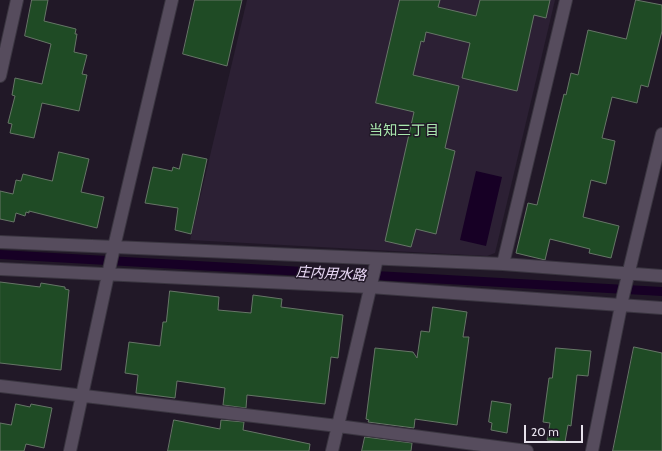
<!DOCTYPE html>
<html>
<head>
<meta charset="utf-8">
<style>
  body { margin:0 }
  #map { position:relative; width:662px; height:451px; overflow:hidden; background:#211827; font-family:Cabin,sans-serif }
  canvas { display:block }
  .scale { position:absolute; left:524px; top:425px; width:59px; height:18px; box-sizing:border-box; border:2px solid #e6e1eb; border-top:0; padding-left:5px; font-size:12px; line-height:14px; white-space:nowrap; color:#e6e1eb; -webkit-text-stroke:3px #211827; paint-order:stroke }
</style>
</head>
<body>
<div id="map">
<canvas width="662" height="451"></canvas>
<div class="scale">20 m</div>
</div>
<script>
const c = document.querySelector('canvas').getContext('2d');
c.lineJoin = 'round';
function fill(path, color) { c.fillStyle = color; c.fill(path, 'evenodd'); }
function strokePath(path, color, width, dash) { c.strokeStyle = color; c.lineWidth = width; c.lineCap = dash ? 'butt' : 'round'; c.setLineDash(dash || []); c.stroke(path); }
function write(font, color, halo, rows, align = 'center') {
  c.font = font + ' Cabin,"Noto Sans JP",sans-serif'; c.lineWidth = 3; c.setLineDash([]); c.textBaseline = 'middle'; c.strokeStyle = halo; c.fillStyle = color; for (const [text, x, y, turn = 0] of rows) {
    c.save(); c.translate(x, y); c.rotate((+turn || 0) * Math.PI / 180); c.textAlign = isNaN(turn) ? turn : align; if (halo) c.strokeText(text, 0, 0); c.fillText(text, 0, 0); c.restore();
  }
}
const built = new Path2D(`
  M247,0H555L495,253L487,256L190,240Z`);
const water = new Path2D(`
  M476,171L502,177L486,246L460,240Z
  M0,250L662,287V296L0,259Z`);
const building = new Path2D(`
  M32,0H48L44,21L76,29L75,34H77L74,52L87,55L82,74L87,75L79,111L42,103L34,138L10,133L12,124L8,123L15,96L12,95L15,78L42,84L51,44L25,36Z
  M195,0H242L227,66L183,54Z
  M400,0H440L438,7L476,16L480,0H550L546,18L534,15L517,91L462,78L470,43L426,32L424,42L421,41L413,75L459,86L445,148L455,151L436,234L416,229L411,247L385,241L414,112L376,103Z
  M636,0L662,5V31L648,87L641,85L637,103L612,97L602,138L615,141L608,175L606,184L591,180L583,217L619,226L611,258L589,253L590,249L550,239L545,260L516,253L528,203L537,205L564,94L566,95L571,73L578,75L588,30L626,39Z
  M59,152L89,159L81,192L104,197L97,228L29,211V213L26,212L25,216L16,213L14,222L0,219V191L13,194L16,180L21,181L23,174L52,181Z
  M183,154L207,159L191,234L175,230L178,208L145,203L153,167L172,171L173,167L179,169Z
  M0,282L40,287L41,283L65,287V289L69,290L61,370L0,363Z
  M170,291L219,297L218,310L251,313L253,295L282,299L281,307L343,315L338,358L331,357L325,404L247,395L246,408L223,405L225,388L177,381L175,398L136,393L138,375L125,373L129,342L160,346L163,322H166Z
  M433,307L467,312L463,337H469L457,425L415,419L414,428L368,422L369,420L366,419L375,348L413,352L417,358L421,331L429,332Z
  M634,347L662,353V451H613Z
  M556,348L591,351L588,376L577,375L571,426L568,425L565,442L547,440L550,423L543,422L549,378H552Z
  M492,401L511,404L507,433L491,430L492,423L489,422Z
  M16,404L30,407L31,404L52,408L44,448L26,444L24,451H0V423L11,425Z
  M174,420L220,429L221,420L244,422L243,430L310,444L309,451H168Z
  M365,437L412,443L411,451H362Z`);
const minor = new Path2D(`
  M0,76L17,0
  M0,242L503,264L662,276
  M503,264L566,0
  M0,269L370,287L662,308
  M0,386L338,426L527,451
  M70,451L114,247L172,0
  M332,451L377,259
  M592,451L623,296L662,134`);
const neighbourhoodNames = [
  ["当知三丁目",404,131]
];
const waterNames = [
  ["庄内用水路",331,274,3]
];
fill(built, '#2c2034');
fill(water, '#170025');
fill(building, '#1f4b25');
strokePath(building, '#667667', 1);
strokePath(minor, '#3a3540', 14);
strokePath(minor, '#564c5d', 12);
write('14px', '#aae8af', '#211827', neighbourhoodNames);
write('italic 14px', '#ebdaf8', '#211827', waterNames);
</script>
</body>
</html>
